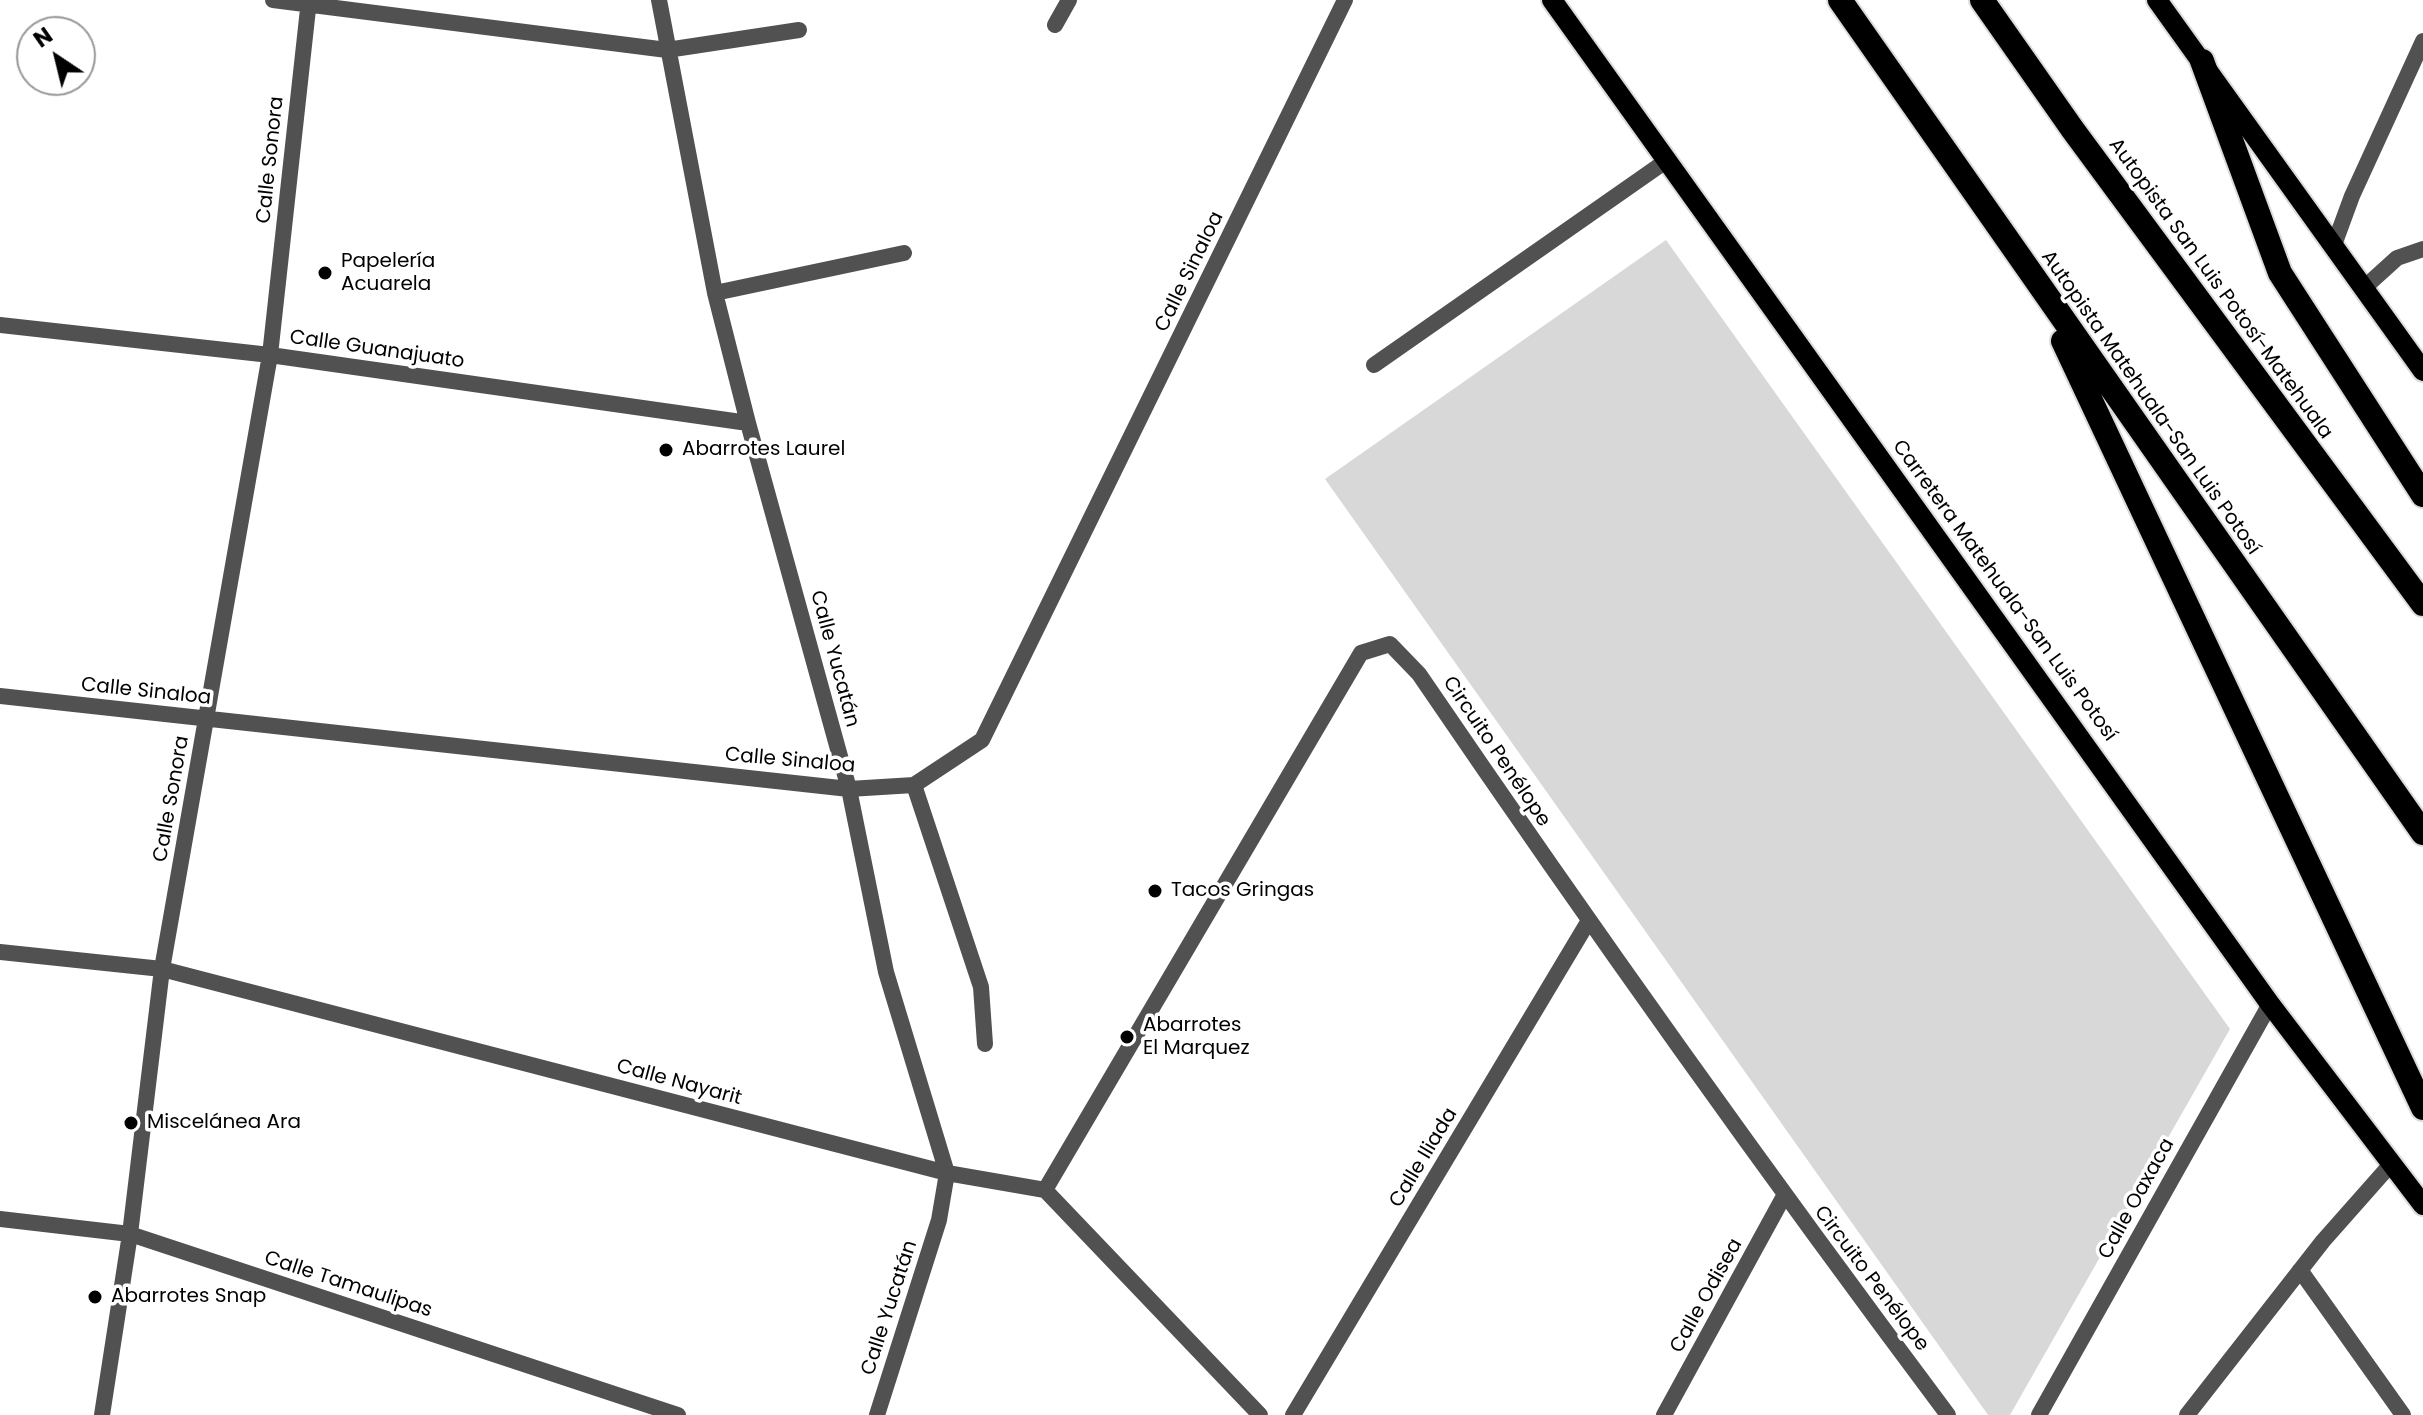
<!DOCTYPE html>
<html>
<head>
<meta charset="utf-8">
<style>
  body { margin:0 }
  #map { position:relative; width:2423px; height:1415px; overflow:hidden; background:#fff; font-family:Poppins,sans-serif }
  canvas { display:block }
  .north { position:absolute; left:16px; top:16px; width:80px; height:80px; box-sizing:border-box; background:#fff; border:2px solid #999; border-radius:50%; rotate:325deg; font-size:22px; font-weight:700; line-height:32px; text-align:center; color:#000 }
  .north::after { content:''; display:block; margin:auto; width:28px; height:36px; background:#000; clip-path:polygon(50% 0,100% 100%,50% 72%,0 100%) }
</style>
</head>
<body>
<div id="map">
<canvas width="2423" height="1415"></canvas>
<div class="north">N</div>
</div>
<script>
const c = document.querySelector('canvas').getContext('2d');
c.lineJoin = 'round';
function fill(path, color) { c.fillStyle = color; c.fill(path, 'evenodd'); }
function strokePath(path, color, width, dash) { c.strokeStyle = color; c.lineWidth = width; c.lineCap = dash ? 'butt' : 'round'; c.setLineDash(dash || []); c.stroke(path); }
function write(font, color, halo, rows, align = 'center') {
  c.font = font + ' Poppins,sans-serif'; c.lineWidth = 7; c.setLineDash([]); c.textBaseline = 'middle'; c.strokeStyle = halo; c.fillStyle = color; for (const [text, x, y, turn = 0] of rows) {
    c.save(); c.translate(x, y); c.rotate((+turn || 0) * Math.PI / 180); c.textAlign = isNaN(turn) ? turn : align; if (halo) c.strokeText(text, 0, 0); c.fillText(text, 0, 0); c.restore();
  }
}
const green = new Path2D(`
  M1666,240L2230,1029L2010,1415H1988L1325,479Z`);
const lane = new Path2D(`
  M1055,25L1069,0
  M2334,245L2352,196L2423,41
  M2365,287L2397,258L2423,249
  M1374,365L1666,161
  M914,785L981,987L985,1044
  M2300,1270L2403,1415
  M2187,1415L2323,1241L2392,1163`);
const street = new Path2D(`
  M273,0L667,50L799,30
  M659,0L715,293L748,423L849,789L886,972L947,1173L939,1220L877,1415
  M715,293L904,253
  M0,325L270,355L748,423
  M0,696L849,789L914,785L982,740L1345,0
  M0,952L162,969L947,1173L1045,1190L1260,1415
  M1045,1190L1361,653L1390,644L1419,674C1590,925 1766,1172 1948,1415
  M0,1219L130,1234L678,1415
  M102,1415L130,1234L162,969L270,355L309,0
  M1293,1415L1588,922
  M1664,1415L1784,1196
  M2039,1415L2270,1004`);
const primary = new Path2D(`
  M1552,0L2270,1004L2423,1205
  M2157,0L2423,371`);
const highway = new Path2D(`
  M1840,0L2423,833
  M1982,0L2073,130L2423,604
  M2202,61L2280,273L2423,495
  M2063,341L2423,1108`);
const markers = [
  [325,273,8,"#000"],
  [666,450,8,"#000"],
  [1155,891,8,"#000"],
  [1127,1037,8,"#000"],
  [131,1123,8,"#000"],
  [95,1297,8,"#000"]
];
const streetNames = [
  ["Calle Sonora",271,160,-84],
  ["Calle Sinaloa",1190,272,-64],
  ["Autopista San Luis Potosí-Matehuala",2220,289,54],
  ["Calle Guanajuato",377,350,8],
  ["Autopista Matehuala-San Luis Potosí",2150,403,55],
  ["Carretera Matehuala-San Luis Potosí",2004,591,54],
  ["Calle Yucatán",834,659,75],
  ["Calle Sinaloa",146,692,6],
  ["Circuito Penélope",1496,752,56],
  ["Calle Sinaloa",790,761,5],
  ["Calle Sonora",172,799,-80],
  ["Calle Nayarit",679,1083,15],
  ["Calle Iliada",1424,1158,-59],
  ["Calle Oaxaca",2137,1199,-61],
  ["Circuito Penélope",1871,1279,53],
  ["Calle Tamaulipas",348,1285,18],
  ["Calle Odisea",1707,1296,-61],
  ["Calle Yucatán",890,1308,-72]
];
const poiNames = [
  ["Papelería",341,262],
  ["Acuarela",341,285],
  ["Abarrotes Laurel",682,450],
  ["Tacos Gringas",1171,891],
  ["Abarrotes",1143,1026],
  ["El Marquez",1143,1049],
  ["Miscelánea Ara",147,1123],
  ["Abarrotes Snap",111,1297]
];
fill(green, '#d8d8d8');
strokePath(primary, '#dbdbdb', 24);
strokePath(highway, '#dbdbdb', 28);
strokePath(lane, '#515151', 16);
strokePath(street, '#515151', 16);
strokePath(primary, '#000', 20);
strokePath(highway, '#000', 24);
for (const [x, y, r, color] of markers) { const dot = new Path2D(); dot.arc(x, y, r, 0, 2 * Math.PI); c.fillStyle = color; c.fill(dot); strokePath(dot, '#fff', 3); }
write('20px', '#000', '#fff', streetNames);
write('20px', '#000', '#fff', poiNames, 'left');
</script>
</body>
</html>
